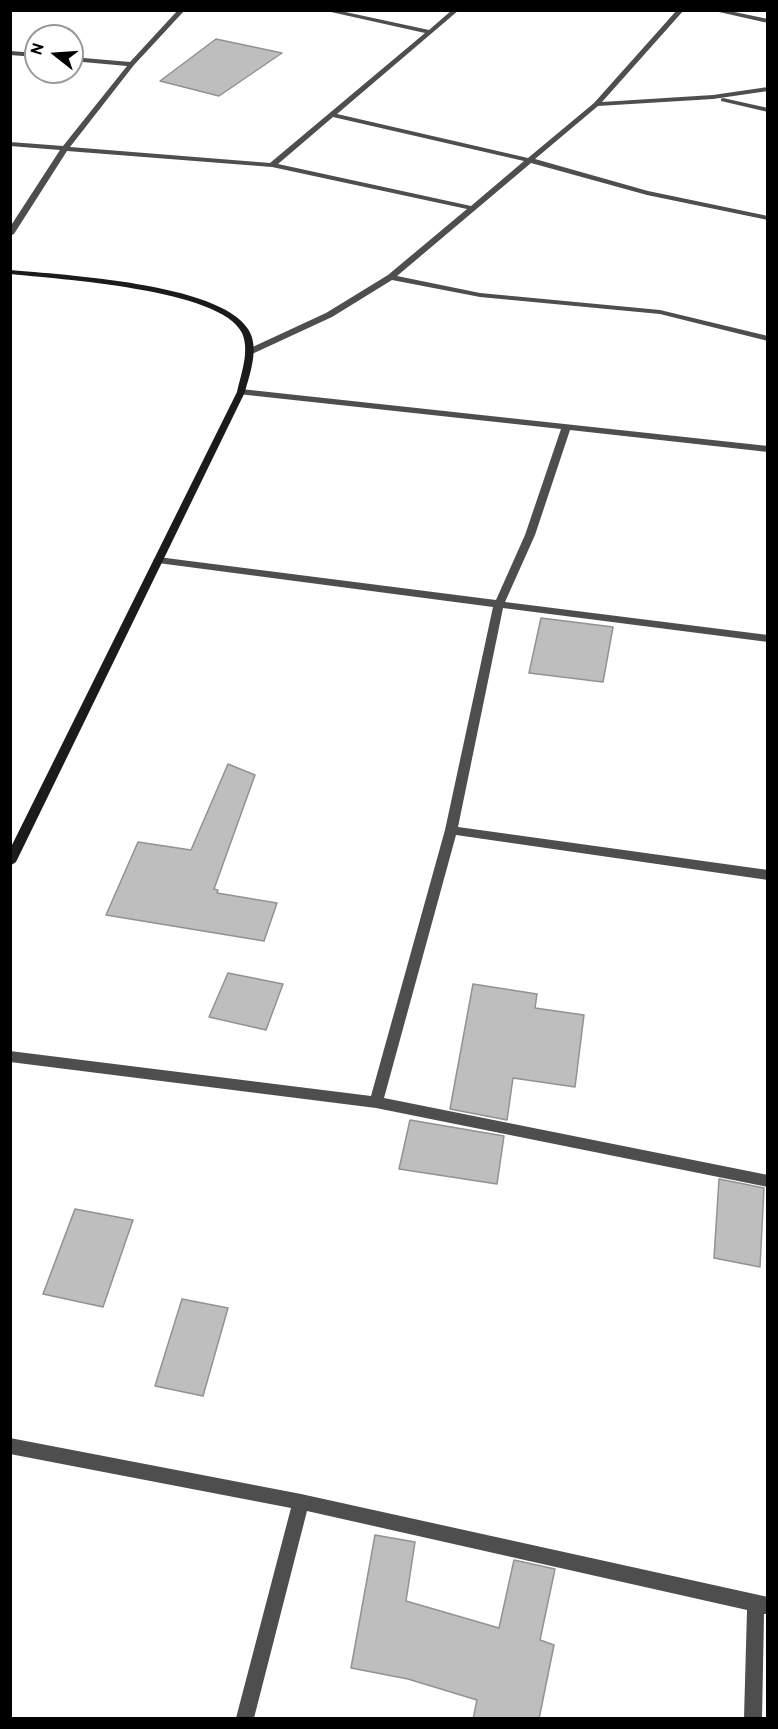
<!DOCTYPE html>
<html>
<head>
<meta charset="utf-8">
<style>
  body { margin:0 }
  #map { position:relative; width:778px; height:1729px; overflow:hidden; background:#fff; font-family:Overpass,sans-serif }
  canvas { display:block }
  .frame { position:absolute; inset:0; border:12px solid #000; pointer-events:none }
  .north { position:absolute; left:24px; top:24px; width:60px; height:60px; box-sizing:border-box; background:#fff; border:2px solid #999; border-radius:50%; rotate:287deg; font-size:16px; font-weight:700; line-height:24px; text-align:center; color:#000 }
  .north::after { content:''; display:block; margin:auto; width:21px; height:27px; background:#000; clip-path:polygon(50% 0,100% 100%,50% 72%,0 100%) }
</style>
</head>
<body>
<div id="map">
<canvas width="778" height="1729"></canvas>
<div class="frame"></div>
<div class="north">N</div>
</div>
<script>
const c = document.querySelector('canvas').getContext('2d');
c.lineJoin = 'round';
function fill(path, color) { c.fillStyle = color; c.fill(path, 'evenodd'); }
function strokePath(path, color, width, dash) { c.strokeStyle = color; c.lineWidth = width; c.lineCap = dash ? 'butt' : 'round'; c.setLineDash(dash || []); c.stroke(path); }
const building = new Path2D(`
  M216,39L282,53L219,96L160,81Z
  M541,618L613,627L603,682L529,673Z
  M228,764L255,775L214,889L218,890L217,893L277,903L264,941L106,915L138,842L191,850Z
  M228,973L283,984L266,1030L209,1017Z
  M473,984L537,994L535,1008L584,1015L575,1087L513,1078L507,1120L450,1109Z
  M410,1120L504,1136L497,1184L399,1169Z
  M719,1179L764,1188L760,1267L714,1258Z
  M75,1209L133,1220L103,1307L43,1294Z
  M182,1299L228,1308L203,1396L155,1386Z
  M375,1535L415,1542L406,1601L499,1628L514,1560L555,1569L540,1640L554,1645L539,1719H473L477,1700L408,1679L351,1668Z`);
const street = new Path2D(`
  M178,10H185L134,65L70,147L270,163L425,33L322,10H336L429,30L452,10H459L337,114L528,158L594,103L677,10H684L602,102L713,95L768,87V91L713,99L598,106L535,159L648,191L768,216V220L647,195L531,163L397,276L480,293L660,310L768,336V341L660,314L480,297L392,280L332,317L252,354H246V350L326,313L388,275L467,209L272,167L67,151L14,234L10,236V227L60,150L10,146V142L63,146L127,66L72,61V57L130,62ZM333,117L524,161L471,206L278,164Z
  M710,10H725L768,19V23Z
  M10,51L36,53V57L10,55Z
  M723,98L768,108V112L721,101V99Z
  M241,389L768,446V452L570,430L535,535L505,602L768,635V642L503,608L458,827L768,870V880L456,835L384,1098L768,1175V1187L376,1108L10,1062V1051L371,1096L445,830L493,607L158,563L153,560L158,557L496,600L525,535L561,429L238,394L237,392Z
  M10,1438L301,1494L768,1597V1614H764L762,1718H744L747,1610L307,1511L254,1718H236L291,1508L10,1454Z`);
const secondary = new Path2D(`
  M10,270C63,275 219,283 248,329C260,347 250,373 245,392L16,862L10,866V849L237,392C241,374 250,351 242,333C222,289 57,279 10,274Z`);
fill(building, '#bebebe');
strokePath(building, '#929292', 1.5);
fill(street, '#4e4e4e');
fill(secondary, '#1b1b1b');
</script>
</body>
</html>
